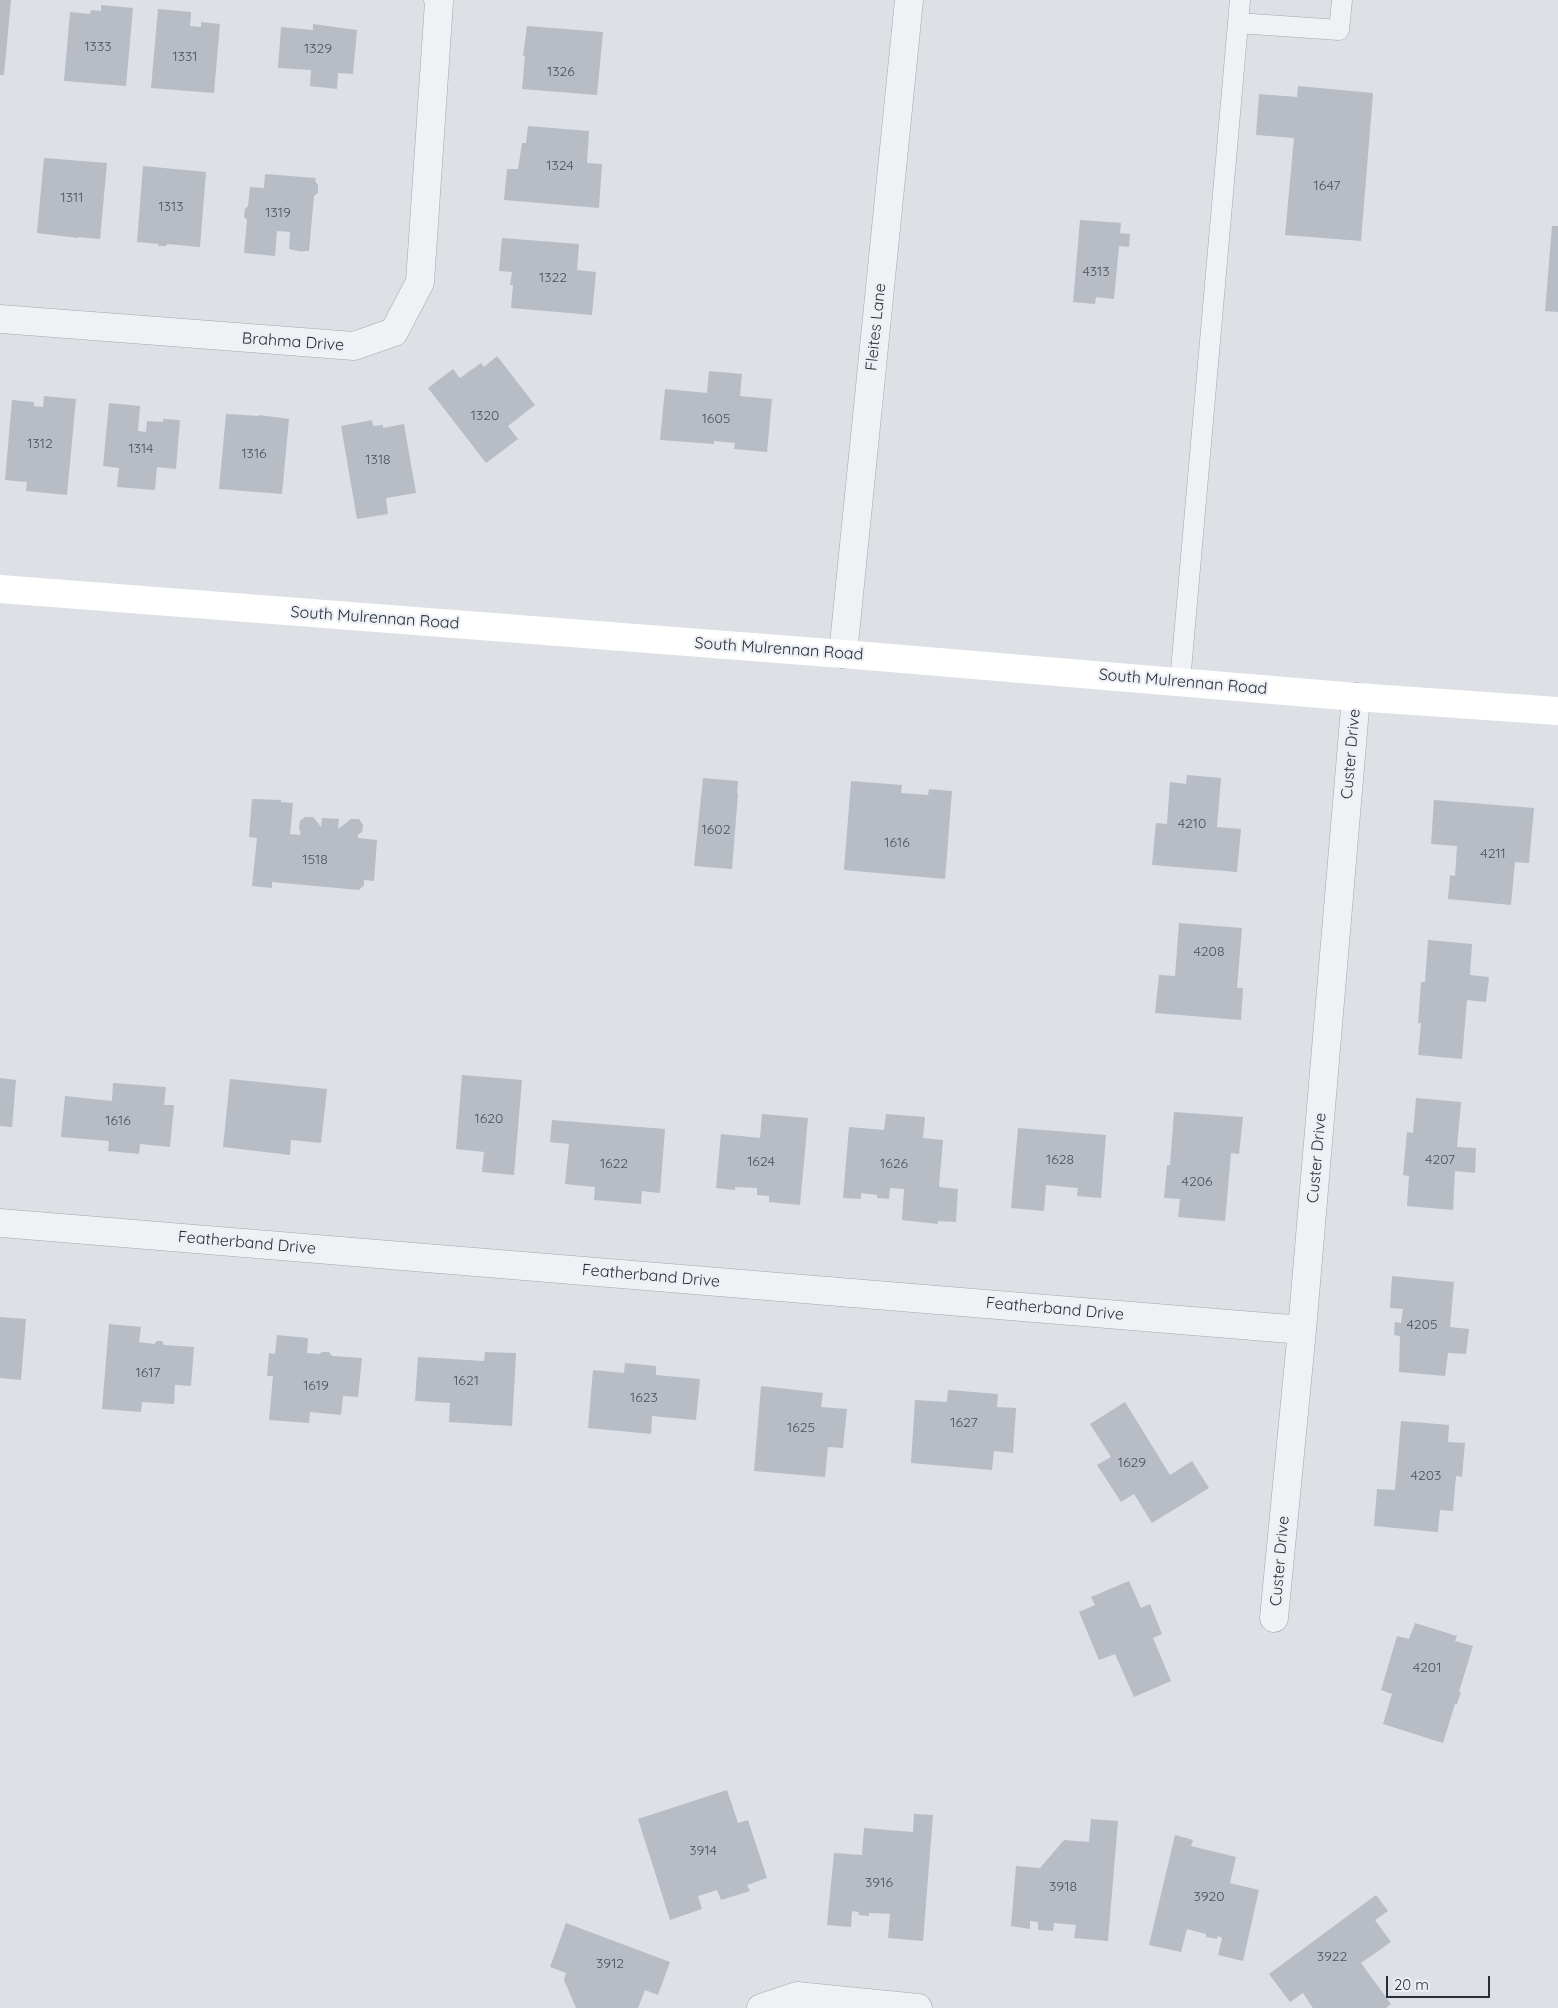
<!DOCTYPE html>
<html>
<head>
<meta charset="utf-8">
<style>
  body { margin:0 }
  #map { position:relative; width:1558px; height:2008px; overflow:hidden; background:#dde0e5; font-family:Quicksand,sans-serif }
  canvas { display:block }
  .scale { position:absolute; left:1386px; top:1976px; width:104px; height:22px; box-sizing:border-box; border:2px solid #282e3a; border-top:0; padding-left:6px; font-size:15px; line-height:18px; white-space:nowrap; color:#282e3a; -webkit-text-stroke:4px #eceff3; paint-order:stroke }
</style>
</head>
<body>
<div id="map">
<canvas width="1558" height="2008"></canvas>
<div class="scale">20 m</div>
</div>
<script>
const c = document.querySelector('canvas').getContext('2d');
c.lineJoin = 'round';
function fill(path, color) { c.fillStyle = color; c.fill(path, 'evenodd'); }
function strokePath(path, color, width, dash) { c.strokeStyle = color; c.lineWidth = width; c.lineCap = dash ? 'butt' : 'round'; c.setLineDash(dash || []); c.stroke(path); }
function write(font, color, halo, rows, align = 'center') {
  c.font = font + ' Quicksand,sans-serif'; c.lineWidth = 4.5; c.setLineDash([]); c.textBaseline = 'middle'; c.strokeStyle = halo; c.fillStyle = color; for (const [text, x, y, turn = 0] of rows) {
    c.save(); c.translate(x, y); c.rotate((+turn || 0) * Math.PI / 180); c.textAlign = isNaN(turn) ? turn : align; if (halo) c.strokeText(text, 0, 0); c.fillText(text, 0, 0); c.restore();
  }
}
const building = new Path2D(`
  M0,0H11L4,75H0Z
  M101,5L133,8L126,86L64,81L70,12L90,14L91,10L101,11Z
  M158,9L191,12L190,26L201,27V22L220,24L214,93L151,88Z
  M313,24L357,30L353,74L338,73L337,89L310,86L311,70L278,68L281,27L313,30Z
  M527,26L603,32L597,95L522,89L525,56H523Z
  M1298,86L1373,93L1361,241L1285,235L1294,138L1256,135L1259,94L1297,97Z
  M528,126L589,131L587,163L602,164L599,208L504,200L507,169H518L522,143H526Z
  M44,158L107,163L100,239L78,237V238L37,233Z
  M143,166L206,172L200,247L167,244L166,246H158L159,244L137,242Z
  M265,174L316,178L315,181L318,185V193L314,196L309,251H303V252L289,249L290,232L277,231L275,256L244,253L247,220L244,217L245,209L248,206L250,187L264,188Z
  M1080,220L1121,223L1120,233L1130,234L1129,247L1119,246L1114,299L1096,297L1095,304L1073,302Z
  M1552,226H1558V312L1545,311Z
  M502,238L579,244L577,270L596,272L592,315L511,308L513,285H510L512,272L499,271Z
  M497,356L535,405L508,426L518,439L486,463L428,388L453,369L460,378L481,363L484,367Z
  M709,371L742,374L740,396L772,399L767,452L734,449L735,443L714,441V444L660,440L665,389L707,393Z
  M44,396L76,399L67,495L26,491L27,482L5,480L12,400L34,402V406L43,407Z
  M109,403L140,406L138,431L146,432L147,421L163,422V419L180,420L176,469L157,467L155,490L117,487L119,468L103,466Z
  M226,414L259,416V415L289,419L282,494L219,489Z
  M372,420L373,426L383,425V428L404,424L416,493L386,498L388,514L357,519L341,426Z
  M1187,775L1221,778L1217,827L1241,829L1237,872L1152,865L1156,823L1167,824L1170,782L1186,784Z
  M703,778L738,781L737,793L738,794L732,869L694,866Z
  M851,781L902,785L901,793L928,795L929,789L952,791L945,879L844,870Z
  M252,799L281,800V802L293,803L290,834L301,835L299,828L300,821L305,817H313L321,827L322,818L339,819L338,829L351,819H359L363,825L362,832L358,835V838L377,840L374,881L364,880V885L359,890L272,882V888L252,886L257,838L249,837Z
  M1434,800L1534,808L1529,863L1515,862L1511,905L1448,899L1450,875L1455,876L1457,846L1431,844Z
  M1179,923L1242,928L1237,988H1243L1241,1020L1155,1013L1159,975L1175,976Z
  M1428,940L1472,944L1470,975L1489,977L1486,1002L1467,1000L1462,1059L1418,1055L1421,1023H1418L1421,982H1425Z
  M462,1075L522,1080L514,1175L482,1172L484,1152L456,1149Z
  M0,1078L16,1080L12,1127L0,1126Z
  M230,1079L327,1089L321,1143L291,1140L290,1155L223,1147Z
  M113,1083L166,1087L164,1105H174L170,1147L140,1144L139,1154L108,1151L109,1141L61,1137L65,1096L112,1101Z
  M1416,1098L1461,1102L1457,1147L1476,1148L1475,1173L1455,1171L1453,1210L1407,1206L1409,1176L1403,1175L1407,1132L1413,1133Z
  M1174,1112L1243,1117L1239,1154L1231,1153L1225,1221L1178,1217L1180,1199L1164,1198L1167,1165H1170Z
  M762,1114L808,1118L800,1205L769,1202V1196L757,1195V1188L735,1187V1190L716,1188L721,1134L760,1138Z
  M886,1114L925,1117L923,1138L943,1140L939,1187L958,1189L956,1222L938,1221V1224L902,1220L904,1189L890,1188L889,1199L877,1198V1195L861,1193V1199L843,1198L849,1127L884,1130Z
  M552,1120L665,1129L660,1193L642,1191L641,1204L594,1200L595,1187L565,1184L569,1144L550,1142Z
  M1018,1128L1106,1135L1101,1198L1077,1196L1078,1188L1046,1185L1044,1211L1011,1208Z
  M1392,1276L1454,1282L1450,1327L1469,1329L1466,1354L1448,1353L1445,1376L1399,1372L1400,1336L1394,1335L1395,1322L1401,1323L1403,1309L1390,1308Z
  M0,1317L26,1319L21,1380L0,1378Z
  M109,1324L141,1327L139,1342L154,1344L157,1341H162L164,1345L194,1347L191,1386L175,1385L174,1404L142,1402L141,1412L102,1409Z
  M277,1335L308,1338L307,1353L319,1354L322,1352H329L332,1356L362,1358L358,1397L343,1396L341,1415L310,1412L309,1423L269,1420L273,1376H267L269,1353L275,1354Z
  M485,1352L516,1353L512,1426L449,1422L450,1403L415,1401L418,1357L484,1361Z
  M625,1363L656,1366V1375L700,1379L696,1420L652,1416L651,1434L588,1428L593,1370L624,1373Z
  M761,1386L823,1393L821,1407L847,1409L843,1448L828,1447L825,1477L754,1471Z
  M948,1390L998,1394L997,1407L1016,1408L1013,1453L994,1451L992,1470L911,1463L915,1400L947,1402Z
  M1125,1402L1170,1475L1192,1461L1209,1488L1152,1523L1134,1494L1121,1502L1097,1465L1111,1457L1090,1424Z
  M1401,1421L1449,1425L1448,1442L1465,1443L1462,1477L1456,1476L1453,1511L1440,1510L1438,1532L1374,1526L1377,1489L1395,1490Z
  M1129,1581L1141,1608L1150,1604L1162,1634L1153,1638L1171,1681L1134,1697L1115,1654L1099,1660L1079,1612L1095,1605L1091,1597Z
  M1415,1623L1457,1636L1455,1641L1473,1646L1459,1692H1461L1457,1704H1455L1443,1743L1383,1724L1392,1694L1381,1690L1397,1636L1409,1639Z
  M727,1790L738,1823L748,1820L767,1878L747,1885L750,1891L721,1900L717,1890L698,1896L702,1909L670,1920L638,1819Z
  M914,1814L933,1815L923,1941L888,1938L890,1914L869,1913V1916L858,1915L859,1912L852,1911L851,1927L827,1925L834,1853L862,1855L864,1828L913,1832Z
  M1091,1819L1118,1821L1108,1941L1074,1938L1076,1925L1054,1923L1053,1931L1038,1930V1922L1030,1921V1929L1011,1926L1016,1866L1040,1868L1064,1840L1089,1842Z
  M1175,1835L1193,1840L1191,1846L1236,1857L1230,1883L1259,1890L1243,1961L1218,1955L1222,1938L1218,1936L1217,1939L1206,1937V1934L1187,1929L1181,1952L1149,1945Z
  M1376,1895L1388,1911L1375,1920L1391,1942L1361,1963L1391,2004L1386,2008H1313L1303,1993L1290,2002L1269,1974Z
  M566,1923L670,1962L658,1995L645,1990L638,2008H576L564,1980L566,1973L550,1967Z`);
const lane = new Path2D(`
  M1238,23L1339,30L1342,0
  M1180,682L1240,0`);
const street = new Path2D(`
  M0,319L354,346L394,332L420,282L439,2L438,0
  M843,654L909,0
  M0,1223L1302,1330
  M1274,1618L1302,1330L1356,697
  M761,2008L797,1996L918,2008`);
const secondary = new Path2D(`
  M0,589L843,654L1356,697L1558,711`);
const numberNames = [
  ["1333",98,47],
  ["1329",318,49],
  ["1331",185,57],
  ["1326",561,72],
  ["1324",560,166],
  ["1647",1327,186],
  ["1311",72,198],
  ["1313",171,207],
  ["1319",278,213],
  ["4313",1096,272],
  ["1322",553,278],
  ["1320",485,416],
  ["1605",716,419],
  ["1312",40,444],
  ["1314",141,449],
  ["1316",254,454],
  ["1318",378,460],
  ["4210",1192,824],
  ["1602",716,830],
  ["1616",897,843],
  ["4211",1493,854],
  ["1518",315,860],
  ["4208",1209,952],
  ["1620",489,1119],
  ["1616",118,1121],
  ["1628",1060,1160],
  ["4207",1440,1160],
  ["1624",761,1162],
  ["1622",614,1164],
  ["1626",894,1164],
  ["4206",1197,1182],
  ["4205",1422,1325],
  ["1617",148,1373],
  ["1621",466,1381],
  ["1619",316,1386],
  ["1623",644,1398],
  ["1627",964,1423],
  ["1625",801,1428],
  ["1629",1132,1463],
  ["4203",1426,1476],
  ["4201",1427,1668],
  ["3914",703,1851],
  ["3916",879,1883],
  ["3918",1063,1887],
  ["3920",1209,1897],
  ["3922",1332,1957],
  ["3912",610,1964]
];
const streetNames = [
  ["Fleites Lane",876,327,-84],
  ["Brahma Drive",293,342,4],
  ["South Mulrennan Road",375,618,4],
  ["South Mulrennan Road",779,649,4],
  ["South Mulrennan Road",1183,682,5],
  ["Custer Drive",1351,754,-85],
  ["Custer Drive",1317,1158,-85],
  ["Featherband Drive",247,1243,5],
  ["Featherband Drive",651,1276,5],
  ["Featherband Drive",1055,1309,5],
  ["Custer Drive",1280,1561,-85]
];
fill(building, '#b8bcc5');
strokePath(lane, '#a3a7ae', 21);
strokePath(street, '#a3a7ae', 29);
strokePath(lane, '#eff1f4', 20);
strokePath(street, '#eff1f4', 28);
strokePath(secondary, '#fff', 28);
write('14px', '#4c525d', null, numberNames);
write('16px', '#282e3a', '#eceff3', streetNames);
</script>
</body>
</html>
